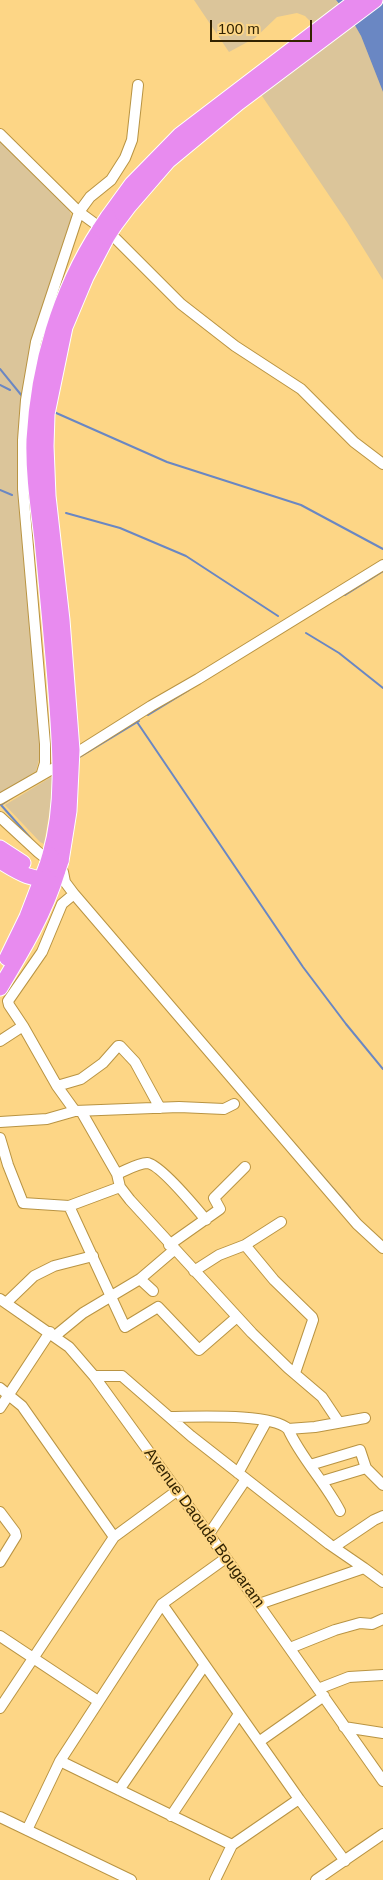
<!DOCTYPE html>
<html>
<head>
<meta charset="utf-8">
<style>
  body { margin:0 }
  #map { position:relative; width:383px; height:1880px; overflow:hidden; background:#fdd686; font-family:Helvetica,sans-serif }
  canvas { display:block }
  .scale { position:absolute; left:210px; top:20px; width:102px; height:22px; box-sizing:border-box; border:2px solid #322301; border-top:0; padding-left:6px; font-size:15px; line-height:18px; white-space:nowrap; color:#322301; -webkit-text-stroke:4px #fdd686; paint-order:stroke }
</style>
</head>
<body>
<div id="map">
<canvas width="383" height="1880"></canvas>
<div class="scale">100 m</div>
</div>
<script>
const c = document.querySelector('canvas').getContext('2d');
c.lineJoin = 'round';
function fill(path, color) { c.fillStyle = color; c.fill(path, 'evenodd'); }
function strokePath(path, color, width, dash) { c.strokeStyle = color; c.lineWidth = width; c.lineCap = dash ? 'butt' : 'round'; c.setLineDash(dash || []); c.stroke(path); }
function write(font, color, halo, rows, align = 'center') {
  c.font = font + ' Helvetica,sans-serif'; c.lineWidth = 4; c.setLineDash([]); c.textBaseline = 'middle'; c.strokeStyle = halo; c.fillStyle = color; for (const [text, x, y, turn = 0] of rows) {
    c.save(); c.translate(x, y); c.rotate((+turn || 0) * Math.PI / 180); c.textAlign = isNaN(turn) ? turn : align; if (halo) c.strokeText(text, 0, 0); c.fillText(text, 0, 0); c.restore();
  }
}
const green = new Path2D(`
  M194,0H336L339,5L315,26L305,16L297,13L277,17L255,38L229,52Z
  M353,22L361,36L383,92V280L347,222L260,93Z
  M0,138L68,206L73,221L23,392L41,752L36,771L0,796Z
  M56,774L44,844L40,842L5,805Z`);
const water = new Path2D(`
  M336,0H383V92L361,36L353,22Z`);
const stream = new Path2D(`
  M0,369L22,396
  M0,385L10,390
  M54,412L167,462L301,505L383,549
  M0,490L12,495
  M66,513L120,528L186,556L278,616
  M345,595L383,571
  M306,633L339,653L383,688
  M148,715L189,690
  M137,722L303,967L346,1024L383,1069
  M78,758L139,721
  M13,797L1,805L34,842
  M291,1140L350,1208`);
const minor = new Path2D(`
  M0,134L79,212L116,239L181,304L235,346L301,389L354,442L383,464
  M78,752L151,706L198,679L383,565
  M42,773L45,763V744L23,489V440L26,400L36,342L79,212L90,197L111,180L125,158L132,140L138,85
  M0,799L54,768
  M0,817L38,852L63,872L65,882L74,894L357,1224L383,1248
  M23,1026L9,1005L8,1001L42,952L62,904L74,894
  M0,1041L23,1026L57,1086L75,1111
  M57,1086L81,1079L103,1063L118,1046H120L135,1062L160,1108
  M81,1111L117,1174L120,1187L130,1200L252,1333L288,1368L322,1397L338,1421
  M0,1122L47,1119L75,1111L179,1107L224,1109L234,1104
  M0,1138L8,1165L23,1203L69,1206
  M117,1174C125,1171 138,1163 147,1163C160,1164 196,1208 206,1220
  M120,1187L69,1206L125,1327L158,1307L199,1350L237,1317
  M169,1245L220,1209L214,1198L245,1167
  M245,1245L274,1280L312,1317L313,1320L295,1373
  M194,1271L219,1255L245,1245L281,1222
  M140,1279L153,1291
  M0,1299L69,1347L94,1376L226,1558L383,1781
  M6,1303L34,1276L54,1266L93,1256
  M55,1336L83,1313L140,1279L174,1250
  M94,1376H122L191,1436L329,1544L364,1568L259,1604
  M0,1388L22,1406L114,1537
  M0,1408L50,1332
  M170,1417C196,1417 271,1413 288,1429
  M310,1465L360,1450L366,1468L383,1485
  M238,1473L266,1422
  M323,1481L366,1468
  M340,1511C325,1482 301,1458 288,1429L315,1427L365,1418
  M0,1512L15,1532L16,1536L0,1562
  M209,1534L246,1479
  M334,1547L374,1520L383,1516
  M364,1568L383,1582
  M162,1604L299,1799L345,1861
  M0,1636L98,1701
  M290,1648L335,1630L360,1623L372,1624L383,1619
  M318,1689L349,1677L383,1675
  M0,1708L114,1537L178,1490
  M344,1727L383,1733
  M260,1741L324,1696
  M60,1761L232,1845L299,1799
  M119,1790L204,1666
  M171,1816L239,1714
  M0,1817L131,1880
  M27,1830L60,1761L162,1604L226,1558
  M215,1880L232,1845
  M316,1880L383,1834`);
const highway = new Path2D(`
  M108,217L132,184L180,135L357,0
  M114,226L129,206L168,161L238,103L375,0
  M0,848L23,863
  M50,855C65,802 60,747 56,693C52,642 47,590 42,539C38,506 33,473 34,440C38,366 59,292 100,229
  M0,861C15,870 33,883 52,877
  M61,861L69,811L72,750L62,620L48,496L46,446L47,414L65,327L86,277L107,237
  M7,958L27,917L47,865
  M0,988C23,950 45,913 58,870`);
const highwayBridge = new Path2D(`
  M100,229L108,217
  M107,237L114,226
  M47,865L50,855
  M58,870L61,861`);
const streetNames = [
  ["Avenue Daouda Bougaram",204,1528,54]
];
fill(green, '#dbc59a');
fill(water, '#6a87c3');
strokePath(stream, '#6a87c3', 2);
strokePath(minor, '#b99443', 12);
strokePath(highway, '#fff', 17);
strokePath(minor, '#fff', 10);
strokePath(highway, '#e88bef', 15);
strokePath(highwayBridge, '#fff', 17, []);
strokePath(highwayBridge, '#e88bef', 15);
write('16px', '#322301', '#fdd686', streetNames);
</script>
</body>
</html>
